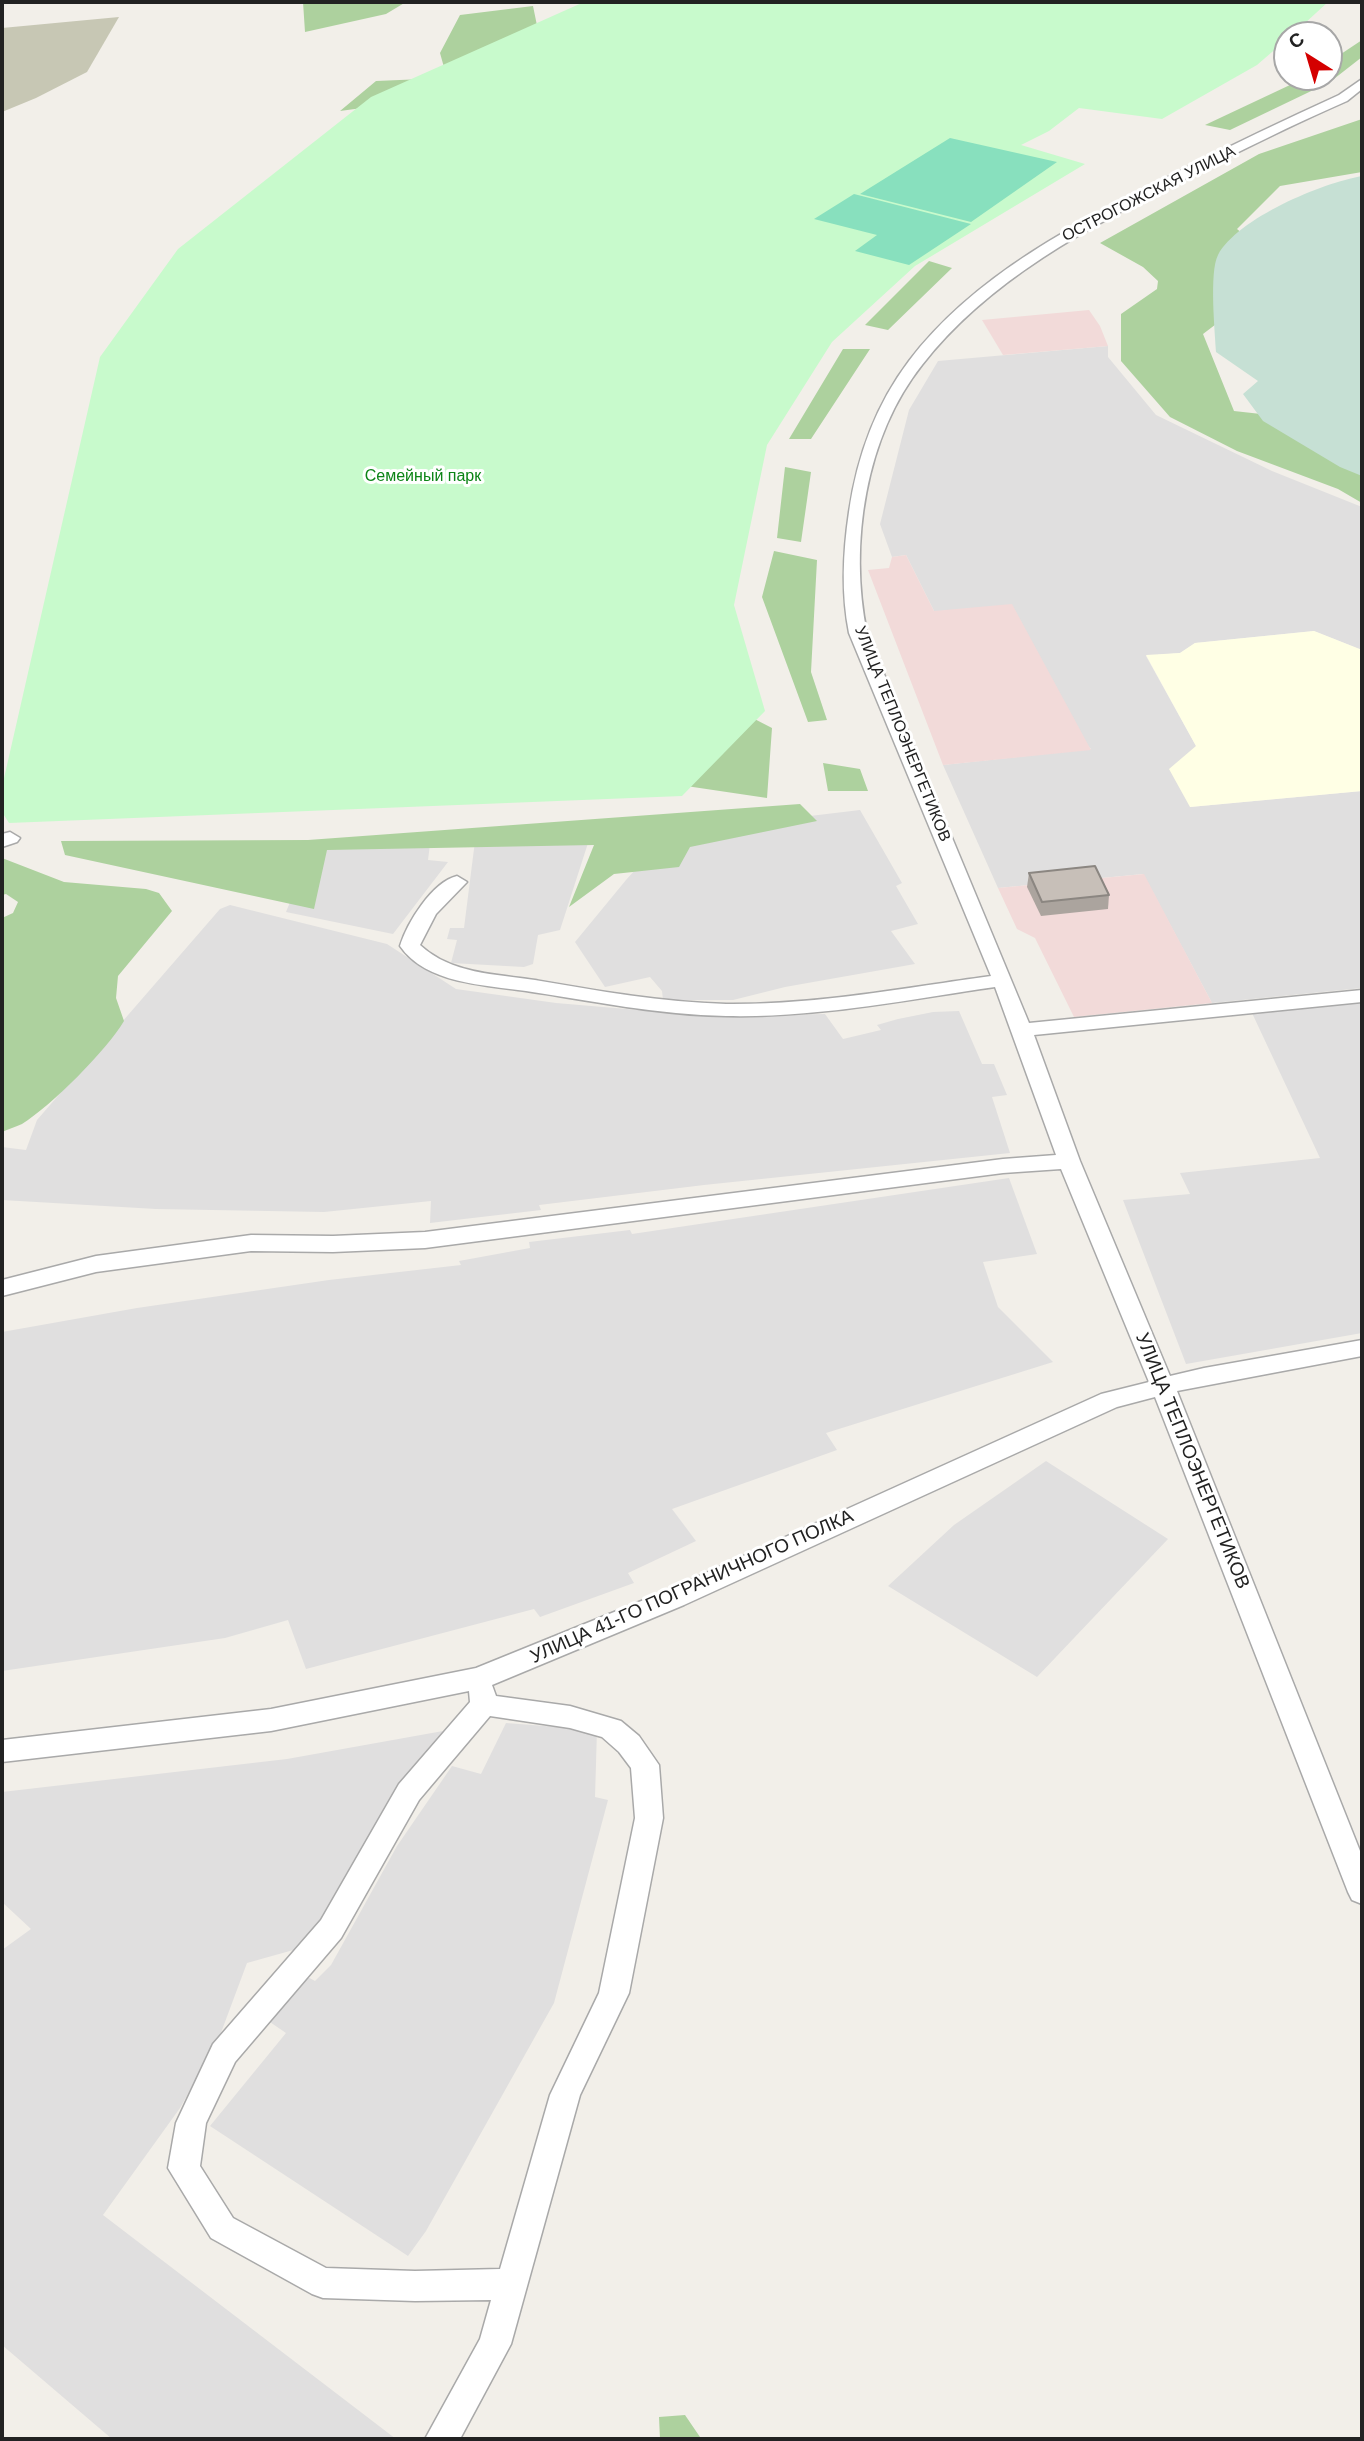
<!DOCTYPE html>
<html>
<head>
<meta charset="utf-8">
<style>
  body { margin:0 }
  #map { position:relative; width:1364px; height:2441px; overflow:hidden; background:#f2efe9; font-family:Helvetica,sans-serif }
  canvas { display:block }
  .frame { position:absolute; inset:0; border:4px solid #222; pointer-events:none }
  .north { position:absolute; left:1273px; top:21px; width:70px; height:70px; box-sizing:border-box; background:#fff; border:2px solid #a7a7a7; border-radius:50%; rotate:323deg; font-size:19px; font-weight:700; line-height:28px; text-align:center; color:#222 }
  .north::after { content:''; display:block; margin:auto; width:24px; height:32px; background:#d40000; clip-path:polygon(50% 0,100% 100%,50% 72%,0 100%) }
</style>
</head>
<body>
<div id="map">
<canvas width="1364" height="2441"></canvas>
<div class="frame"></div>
<div class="north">С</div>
</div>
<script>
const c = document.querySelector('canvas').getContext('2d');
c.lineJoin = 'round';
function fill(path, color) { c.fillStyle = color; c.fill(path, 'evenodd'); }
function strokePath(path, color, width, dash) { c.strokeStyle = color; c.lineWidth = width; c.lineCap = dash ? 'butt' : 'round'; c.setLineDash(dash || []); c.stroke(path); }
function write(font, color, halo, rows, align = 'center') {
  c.font = font + ' Helvetica,sans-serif'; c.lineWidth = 6; c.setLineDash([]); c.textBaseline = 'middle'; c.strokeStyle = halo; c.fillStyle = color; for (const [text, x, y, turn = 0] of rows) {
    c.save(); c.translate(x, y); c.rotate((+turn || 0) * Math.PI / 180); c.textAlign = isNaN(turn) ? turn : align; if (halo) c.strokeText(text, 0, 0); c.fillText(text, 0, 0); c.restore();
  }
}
const residential = new Path2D(`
  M1108,346V357L1156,415L1272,471L1362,507V650L1314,631L1195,643L1180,653L1146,656L1196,746L1190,807L1362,791V988L1212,1003L1143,874L998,888L943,765L1091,749L934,611L906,555L892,557L880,524L909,410L938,361Z
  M860,810L902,883L896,886L918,924L891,931L915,964L785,987L733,1000H663L662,991L650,977L605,987L575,942L626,880L668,833Z
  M589,840L560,930L538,935L533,964L524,967L451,963L457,940L447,939L450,928H464L475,841Z
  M430,844L428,860L448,862L393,934L286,912L312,848Z
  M230,905L387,944L456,989L556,1003L709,1016L825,1014L843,1039L881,1030L877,1025L898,1019L933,1012L959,1011L982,1064H994L1007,1095L992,1097L1010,1153L704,1185L539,1205L541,1210L430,1223L431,1201L324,1212L156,1209L2,1200V1147L26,1150L37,1120L220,909Z
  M1362,1001V1333L1186,1364L1123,1200L1190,1194L1180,1173L1320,1158L1252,1013Z
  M1009,1178L1037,1254L983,1262L998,1307L1053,1362L826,1433L837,1450L672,1509L696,1541L628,1573L634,1583L540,1617L534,1609L306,1669L288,1620L225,1638L2,1671V1332L137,1308L329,1280L461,1265L459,1261L530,1248L529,1242L630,1230L632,1234Z
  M1046,1461L1168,1539L1037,1677L888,1586L954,1525Z
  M506,1723L597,1730L595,1797L608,1800L554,2003L426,2231L408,2256L210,2126L286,2033L264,2018L304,1975L315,1981L331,1965L397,1846L452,1766L481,1774Z
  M443,1731L378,1823L304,1947L247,1963L219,2038L180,2108L103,2215L396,2439H112L2,2345V1950L31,1929L2,1902V1792L287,1759Z`);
const commercial = new Path2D(`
  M1089,310L1100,326L1108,346L1003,355L982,320Z
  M906,555L934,611L1012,604L1091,750L943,765L868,570L889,568L892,557Z
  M1144,874L1212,1003L1074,1017L1035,938L1017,929L998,888Z`);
const education = new Path2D(`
  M1314,631L1362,650V791L1190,807L1169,769L1196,746L1146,655L1180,653L1195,643Z`);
const construction = new Path2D(`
  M119,17L87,72L36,98L2,112V28Z`);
const forest = new Path2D(`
  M303,2H406L386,14L305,32Z
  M533,6L541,45L377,106L340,111L376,81L447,78L440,53L460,15Z
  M1362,40V57L1330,82L1230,130L1205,125L1307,77H1329V62Z
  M1362,119V172L1280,186L1237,229L1267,254L1253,296L1203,334L1234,411L1279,416L1362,470V503L1338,489L1237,451L1170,417L1121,361V314L1157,289L1158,281L1143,267L1100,243L1259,154Z
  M929,261L952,268L888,330L865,325Z
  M843,349H870L811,439H789Z
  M785,467L811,472L801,542L777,538Z
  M774,551L817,560L811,672L827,720L808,722L762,597Z
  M737,710L772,728L767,798L666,783Z
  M823,763L860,769L868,791H828Z
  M800,804L817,821L690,847L679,867L614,874L569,907L594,845L327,850L314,909L65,855L61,841L308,840Z
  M2,858L64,882L146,889L159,893L172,911L118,976L116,998L124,1021C107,1050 51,1106 22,1124C16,1127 8,1129 2,1132V918L13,913L18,902L6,894L2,895Z
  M685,2415L700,2437L660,2439L659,2417Z`);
const wetland = new Path2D(`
  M1362,176V476L1340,467L1263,421L1243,394L1258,381L1216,352C1215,332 1209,272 1218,255C1238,218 1322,183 1362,176Z`);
const park = new Path2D(`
  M584,2H1328L1292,35H1287V39L1257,65L1162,119L1079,108L1049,131L1021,145L1085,164L915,266L832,342L767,445L734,605L765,711L682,796L9,823L2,812V787L100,357L178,249L371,97Z`);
const pitch = new Path2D(`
  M950,138L1057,162L971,222L860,194Z
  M854,194L971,224L909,265L855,251L877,235L814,219Z`);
const minor = new Path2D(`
  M1362,79V89L1347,101C1292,125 1238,152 1185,179C1089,227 989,279 922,365C865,437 849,544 867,633L1029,1023L1362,990V1002L1034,1035L1080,1161L1170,1376L1204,1368L1362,1340V1356L1177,1391L1362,1856V1904L1352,1900L1348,1892L1155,1397L1117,1407L684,1605L492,1685L496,1696L570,1706L621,1721L639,1736L659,1765L663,1818L629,1993L580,2095L511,2344L460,2439H425L480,2339L491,2300L415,2301L323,2298L312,2294L211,2238L168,2168L176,2123L213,2044L321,1920L399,1784L470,1702L469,1691L271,1731L2,1762V1740L271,1709L476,1668L666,1591L1101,1394L1149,1382L1061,1169L1003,1173L425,1248L333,1252L251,1251L96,1272L2,1296V1280L96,1256L251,1235L333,1236L425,1232L1003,1159L1056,1155L995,987C906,1000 817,1018 726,1016C659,1015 593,1001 526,991C485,985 426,984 400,946C407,923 432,882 457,876L467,882L436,914L420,945C451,974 496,974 535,980C599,991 662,1002 726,1004C815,1005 903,988 991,976L849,633C841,593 843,552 849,512C857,457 875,406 909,361C975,274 1080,221 1176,173C1230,146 1284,120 1339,95ZM490,1716L570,1728L602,1737L619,1752L631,1768L635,1818L599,1993L550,2095L500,2269L415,2271L326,2268L233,2218L200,2166L206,2123L235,2062L341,1938L419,1800Z
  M10,832L20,838L17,842L2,847V834Z`);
const wall = new Path2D(`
  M1029,873L1109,895L1108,909L1041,916L1027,887Z`);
const building = new Path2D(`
  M1095,866L1109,895L1042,902L1029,873Z`);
const farStreetnames = [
  ["ОСТРОГОЖСКАЯ УЛИЦА",1149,194,-27],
  ["УЛИЦА ТЕПЛОЭНЕРГЕТИКОВ",902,734,68]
];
const farParknames = [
  ["Семейный парк",423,477]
];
const streetNames = [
  ["УЛИЦА ТЕПЛОЭНЕРГЕТИКОВ",1192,1461,68],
  ["УЛИЦА 41-ГО ПОГРАНИЧНОГО ПОЛКА",692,1587,-24]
];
fill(residential, '#e0dfdf');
fill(commercial, '#f2dad9');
fill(education, '#ffffe5');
fill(construction, '#c7c7b4');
fill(forest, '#add19e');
fill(wetland, '#c6e0d4');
fill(park, '#c8facc');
fill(pitch, '#88e0be');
strokePath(minor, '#a9a9a9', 3);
fill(minor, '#fff');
fill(wall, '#aba49e');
fill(building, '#c7bfb8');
strokePath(building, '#8b8681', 2);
write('16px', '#222', '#fff', farStreetnames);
write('16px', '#0c8416', '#fff', farParknames);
write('19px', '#222', '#fff', streetNames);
</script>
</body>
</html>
